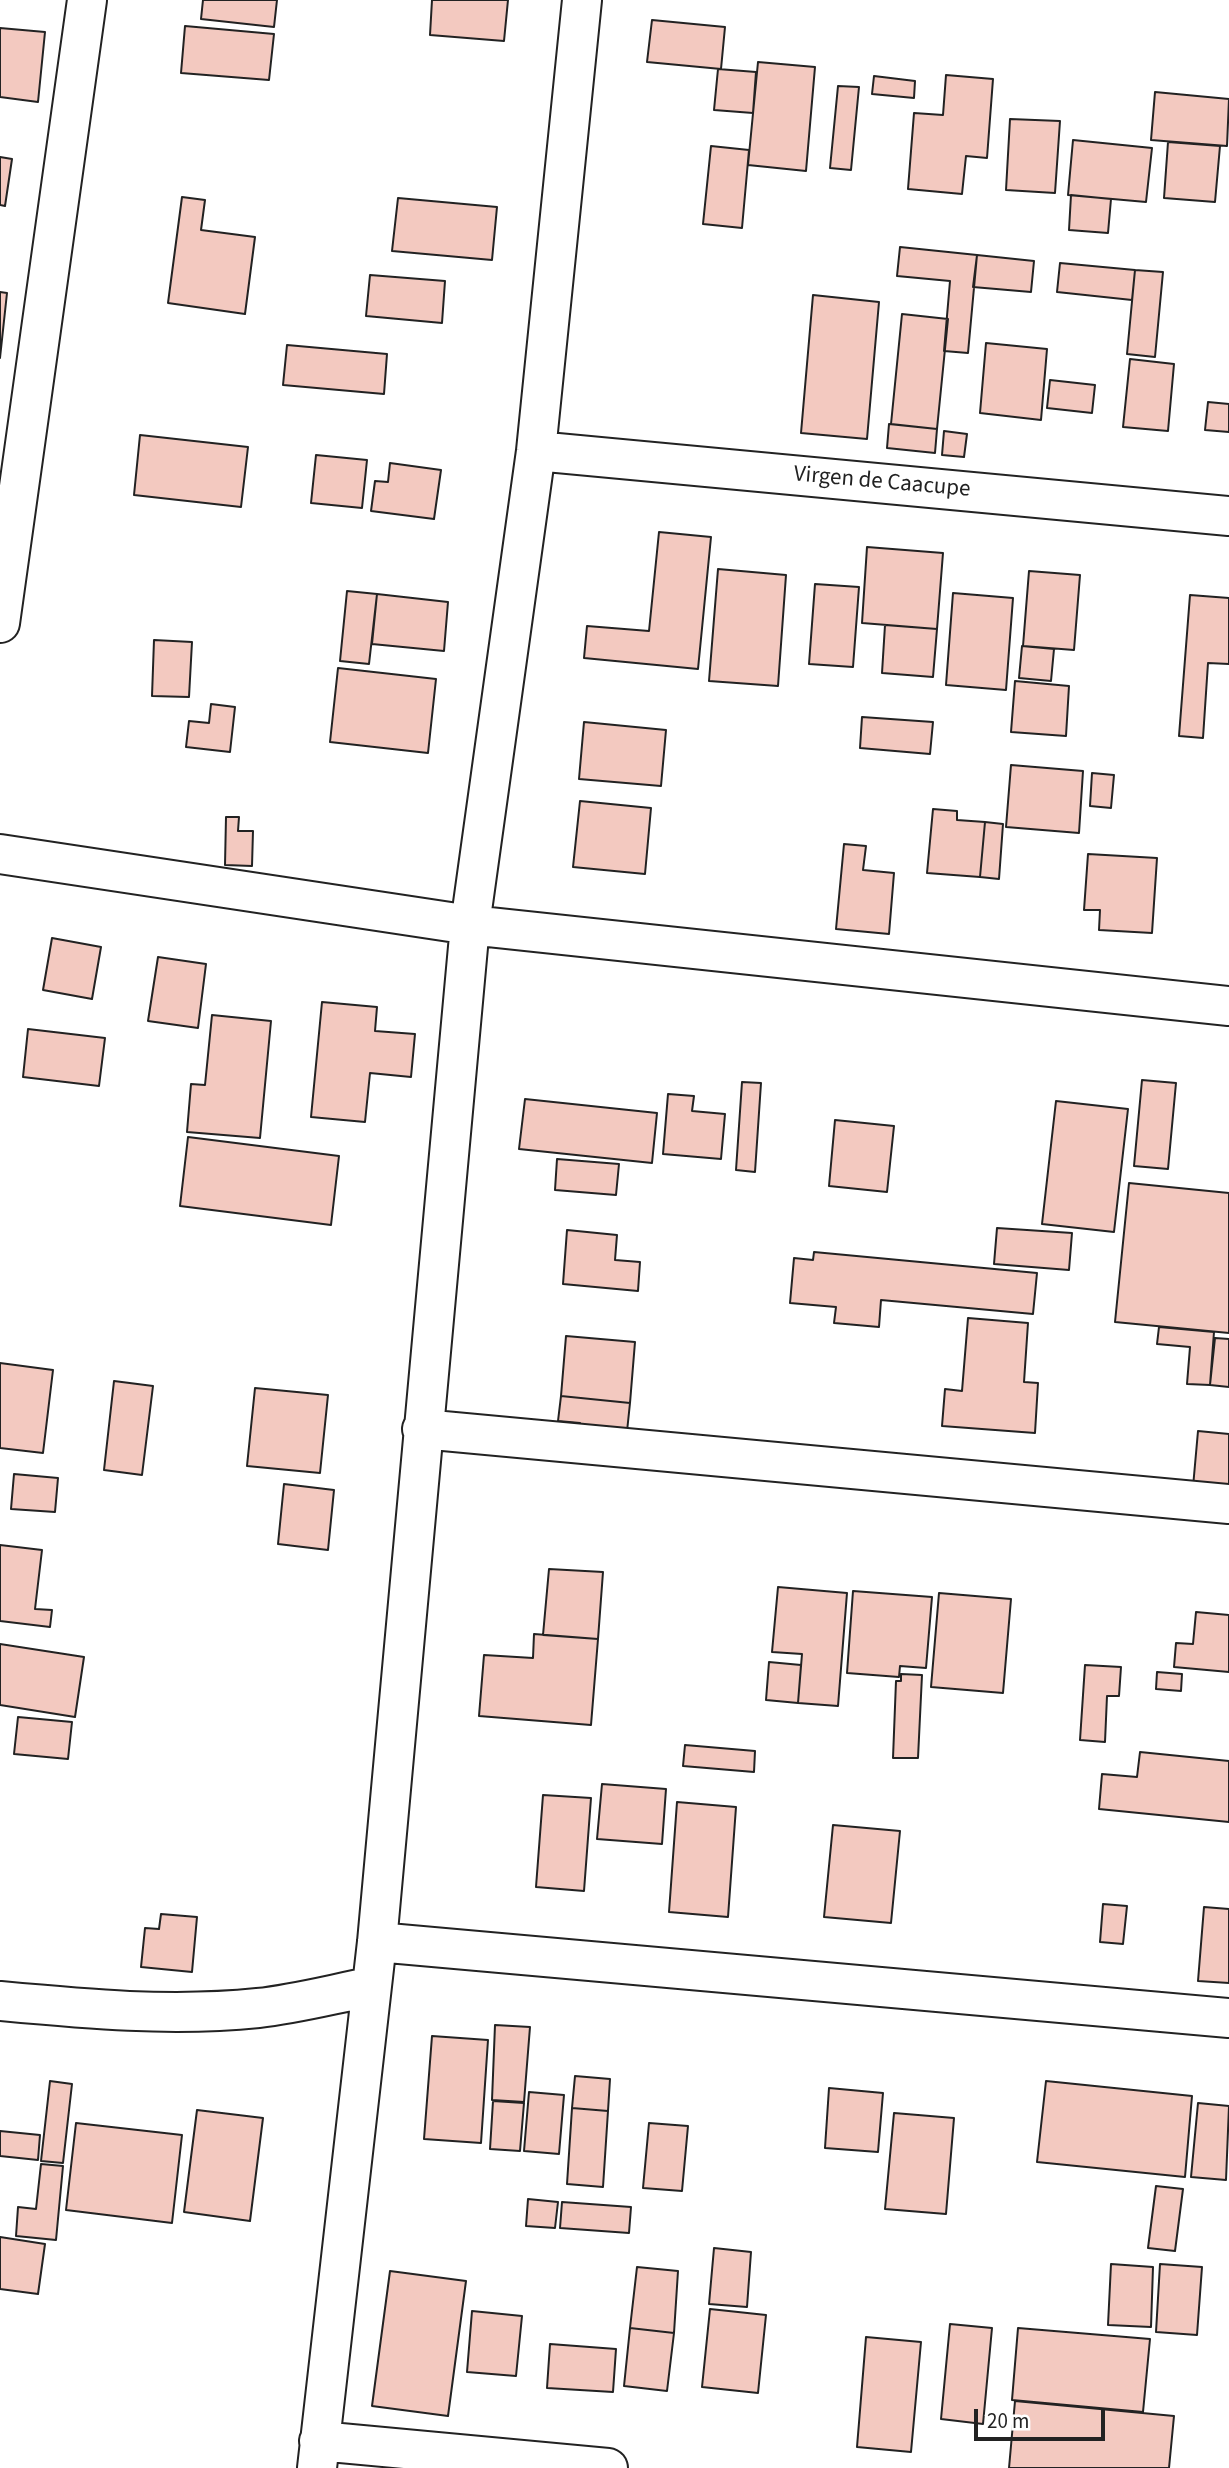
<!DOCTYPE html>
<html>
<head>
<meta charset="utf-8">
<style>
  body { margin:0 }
  #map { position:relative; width:1229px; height:2468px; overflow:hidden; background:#fff; font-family:"Source Sans 3",sans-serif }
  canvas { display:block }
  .scale { position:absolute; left:974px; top:2409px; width:131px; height:32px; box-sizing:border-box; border:4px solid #222; border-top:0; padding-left:9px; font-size:21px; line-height:24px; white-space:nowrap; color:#222; -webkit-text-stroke:5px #fff; paint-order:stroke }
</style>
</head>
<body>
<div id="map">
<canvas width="1229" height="2468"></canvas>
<div class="scale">20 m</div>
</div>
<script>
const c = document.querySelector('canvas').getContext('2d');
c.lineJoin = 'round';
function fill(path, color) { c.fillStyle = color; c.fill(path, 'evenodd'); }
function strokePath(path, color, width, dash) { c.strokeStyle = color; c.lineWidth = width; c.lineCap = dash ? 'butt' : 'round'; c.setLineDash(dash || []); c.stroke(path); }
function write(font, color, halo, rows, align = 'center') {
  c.font = font + ' "Source Sans 3",sans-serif'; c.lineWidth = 5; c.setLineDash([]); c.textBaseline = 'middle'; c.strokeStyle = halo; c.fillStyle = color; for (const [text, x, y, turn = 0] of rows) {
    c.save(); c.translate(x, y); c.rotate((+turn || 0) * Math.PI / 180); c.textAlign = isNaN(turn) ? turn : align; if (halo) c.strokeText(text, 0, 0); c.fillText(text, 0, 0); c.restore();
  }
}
const building = new Path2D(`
  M203,0H277L274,27L201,19Z
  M432,0H508L504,41L430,35Z
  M652,20L725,27L721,69L647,62Z
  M185,26L274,34L269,80L181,73Z
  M0,28L45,32L38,102L0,97Z
  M758,62L815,67L806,171L748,165Z
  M718,69L756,72L753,113L714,110Z
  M946,75L993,79L987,158L966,156L962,194L908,189L914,113L943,115Z
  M874,76L915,81L914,98L872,94Z
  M838,86L859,87L851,170L830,168Z
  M1155,92L1229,99L1227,146L1151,140Z
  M1010,119L1060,121L1055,193L1006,190Z
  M1073,140L1152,148L1146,202L1068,195Z
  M1168,142L1220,146L1215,202L1164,198Z
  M711,146L749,150L742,228L703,224Z
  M0,157L12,159L5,206L0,205Z
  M1071,195L1111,199L1108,233L1069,230Z
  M182,197L205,200L201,230L255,237L245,314L168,303Z
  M398,198L497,207L492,260L392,251Z
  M900,247L977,255L968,353L944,351L950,281L897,276Z
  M977,255L1034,261L1031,292L973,287Z
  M1060,263L1135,270L1132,300L1057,292Z
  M1135,270L1163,272L1155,357L1127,354Z
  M370,275L445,281L442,323L366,316Z
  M0,292L7,293L0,358Z
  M813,295L879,302L867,439L801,433Z
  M902,314L948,319L937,429L891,424Z
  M986,343L1047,349L1041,420L980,413Z
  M287,345L387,354L384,394L283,385Z
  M1130,359L1174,364L1168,431L1123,427Z
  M1050,380L1095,385L1092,413L1047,408Z
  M1208,402L1229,404V432L1205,430Z
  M889,424L937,429L935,453L887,448Z
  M944,431L967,434L964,457L942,455Z
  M140,435L248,447L241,507L134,495Z
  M316,455L367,460L362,508L311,503Z
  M390,463L441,470L434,519L371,511L375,481L388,482Z
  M659,532L711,537L698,669L584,658L587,626L649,631Z
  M867,547L943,553L937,629L862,623Z
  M718,569L786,575L778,686L709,681Z
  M1029,571L1080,575L1074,650L1023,646Z
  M815,584L859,587L853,667L809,664Z
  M347,591L377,594L369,664L340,661Z
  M953,593L1013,598L1006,690L946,685Z
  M377,594L448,602L444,651L372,644Z
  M1190,595L1229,598V664L1208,663L1203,738L1179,736Z
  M885,625L937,629L933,677L882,673Z
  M154,640L192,642L189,697L152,696Z
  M1022,646L1054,649L1051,681L1019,678Z
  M338,668L436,679L428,753L330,742Z
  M1015,681L1069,686L1066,736L1011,732Z
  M211,704L235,707L230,752L186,747L189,721L209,723Z
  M862,717L933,722L930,754L860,748Z
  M584,722L666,730L661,786L579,779Z
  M1011,765L1083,771L1079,833L1006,827Z
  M1092,773L1114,775L1111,808L1090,806Z
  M580,801L651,808L645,874L573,867Z
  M933,809L957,811V820L985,822L980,877L927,873Z
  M226,817H239L238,831H253L252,866L225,865Z
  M985,822L1003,824L999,879L980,877Z
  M844,844L866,846L863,870L894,873L889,934L836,929Z
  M1088,854L1157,858L1152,933L1099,930L1100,910H1084Z
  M52,938L101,947L92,999L43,990Z
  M158,957L206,964L198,1028L148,1021Z
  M322,1002L377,1007L375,1031L415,1034L411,1077L370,1073L365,1122L311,1117Z
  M212,1015L271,1021L260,1138L187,1132L191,1084L205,1085Z
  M28,1029L105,1038L99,1086L23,1077Z
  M1142,1080L1176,1083L1168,1169L1134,1166Z
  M742,1082L761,1083L755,1172L736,1170Z
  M668,1094L694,1096L692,1111L725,1114L721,1159L663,1154Z
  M525,1099L657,1113L652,1163L519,1149Z
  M1056,1101L1128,1109L1114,1232L1042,1224Z
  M835,1120L894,1126L887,1192L829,1186Z
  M188,1137L339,1156L331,1225L180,1206Z
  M557,1159L619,1164L616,1195L555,1190Z
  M1129,1183L1229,1193V1333L1115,1322Z
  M997,1228L1072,1233L1069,1270L994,1264Z
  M567,1230L617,1235L615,1260L640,1262L638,1291L563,1284Z
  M814,1252L1037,1273L1033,1314L881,1300L879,1327L834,1323L836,1307L790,1303L794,1258L813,1260Z
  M968,1318L1028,1323L1024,1382L1038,1383L1035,1433L942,1426L945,1389L962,1391Z
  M1159,1327L1214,1332L1210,1385L1187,1384L1190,1347L1157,1344Z
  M566,1336L635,1342L630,1403L561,1396Z
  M1215,1338L1229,1339V1387L1210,1385Z
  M0,1363L53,1370L43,1453L0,1448Z
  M114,1381L153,1386L142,1475L104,1470Z
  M255,1388L328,1395L320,1473L247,1466Z
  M561,1396L630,1403L626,1441L578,1437L580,1423L558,1421Z
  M1198,1431L1229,1434V1490L1193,1487Z
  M14,1474L58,1478L55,1512L11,1509Z
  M284,1484L334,1490L328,1550L278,1544Z
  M0,1545L42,1550L35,1609L52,1610L50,1627L0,1621Z
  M549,1569L603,1572L598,1639L543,1635Z
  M778,1587L847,1593L838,1706L798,1703L802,1654L772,1652Z
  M853,1591L932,1597L926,1668L900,1666L899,1677L847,1673Z
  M939,1593L1011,1599L1003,1693L931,1687Z
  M1196,1612L1229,1615V1672L1174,1667L1176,1643L1193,1644Z
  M534,1634L598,1639L591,1725L479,1716L484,1655L533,1658Z
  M0,1644L84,1657L75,1717L0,1705Z
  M769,1662L801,1665L798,1703L766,1700Z
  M1085,1665L1121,1667L1119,1696H1107L1105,1742L1080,1740Z
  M1157,1672L1182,1674L1181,1691L1156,1689Z
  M901,1674L922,1675L918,1758H893L896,1681H901Z
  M18,1717L72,1722L68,1759L14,1754Z
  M685,1745L755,1751L754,1772L683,1766Z
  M1140,1752L1229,1761V1822L1099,1809L1102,1774L1137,1777Z
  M602,1784L666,1789L662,1844L597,1839Z
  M543,1795L591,1798L584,1891L536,1887Z
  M677,1802L736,1807L728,1917L669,1912Z
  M833,1825L900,1831L891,1923L824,1917Z
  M1103,1904L1127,1906L1123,1944L1100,1942Z
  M1204,1907L1229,1909V1983L1198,1981Z
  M161,1914L197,1917L192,1972L141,1967L145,1928L159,1929Z
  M495,2025L530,2027L524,2102L492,2100Z
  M432,2036L488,2040L481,2143L424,2139Z
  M575,2076L610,2079L608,2111L572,2108Z
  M50,2081L72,2084L63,2163L41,2161Z
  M1046,2081L1192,2096L1185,2177L1037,2162Z
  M829,2088L883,2093L878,2152L825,2148Z
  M529,2092L564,2095L559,2154L524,2151Z
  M493,2101L524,2103L520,2151L490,2149Z
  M1198,2103L1229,2106L1226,2180L1191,2177Z
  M572,2108L608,2111L603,2187L567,2184Z
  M197,2110L263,2118L250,2221L184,2212Z
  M894,2113L954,2118L946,2214L885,2209Z
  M76,2123L182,2135L172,2223L66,2210Z
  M649,2123L688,2126L682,2191L643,2188Z
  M0,2131L40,2135L38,2160L0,2156Z
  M41,2164L63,2166L56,2240L16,2236L18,2207L36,2209Z
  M1156,2186L1183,2189L1175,2251L1148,2248Z
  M528,2199L558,2202L555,2228L526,2226Z
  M562,2202L631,2207L629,2233L560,2228Z
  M0,2237L45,2244L38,2294L0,2289Z
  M714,2248L751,2252L747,2307L709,2304Z
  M1111,2264L1153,2267L1151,2327L1108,2325Z
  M1160,2264L1202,2267L1197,2335L1156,2332Z
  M637,2267L678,2271L674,2333L630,2328Z
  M390,2271L466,2281L448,2416L372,2406Z
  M710,2309L766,2315L758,2393L702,2387Z
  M472,2311L522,2316L516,2376L467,2372Z
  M950,2324L992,2328L983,2424L941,2419Z
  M630,2328L674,2333L667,2391L624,2386Z
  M1018,2328L1150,2339L1143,2412L1012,2400Z
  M866,2337L921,2342L911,2452L857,2447Z
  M550,2344L616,2349L613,2392L547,2388Z
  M1015,2401L1174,2416L1169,2468H1009Z`);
const minor = new Path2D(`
  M536,451L1229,516
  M0,623L87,0
  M0,854L470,925L1229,1006
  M422,1429L1229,1504
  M377,1942L1229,2018
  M0,2001C86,2009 172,2017 258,2008C296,2004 333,1994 370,1987
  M319,2441L608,2468
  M317,2468L377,1942L470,925L536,451L582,0`);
const streetNames = [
  ["Virgen de Caacupe",882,483,5]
];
fill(building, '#f3c9c0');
strokePath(building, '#222', 2);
strokePath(minor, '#222', 42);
strokePath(minor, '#fff', 38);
write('23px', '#222', '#fff', streetNames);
</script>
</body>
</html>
